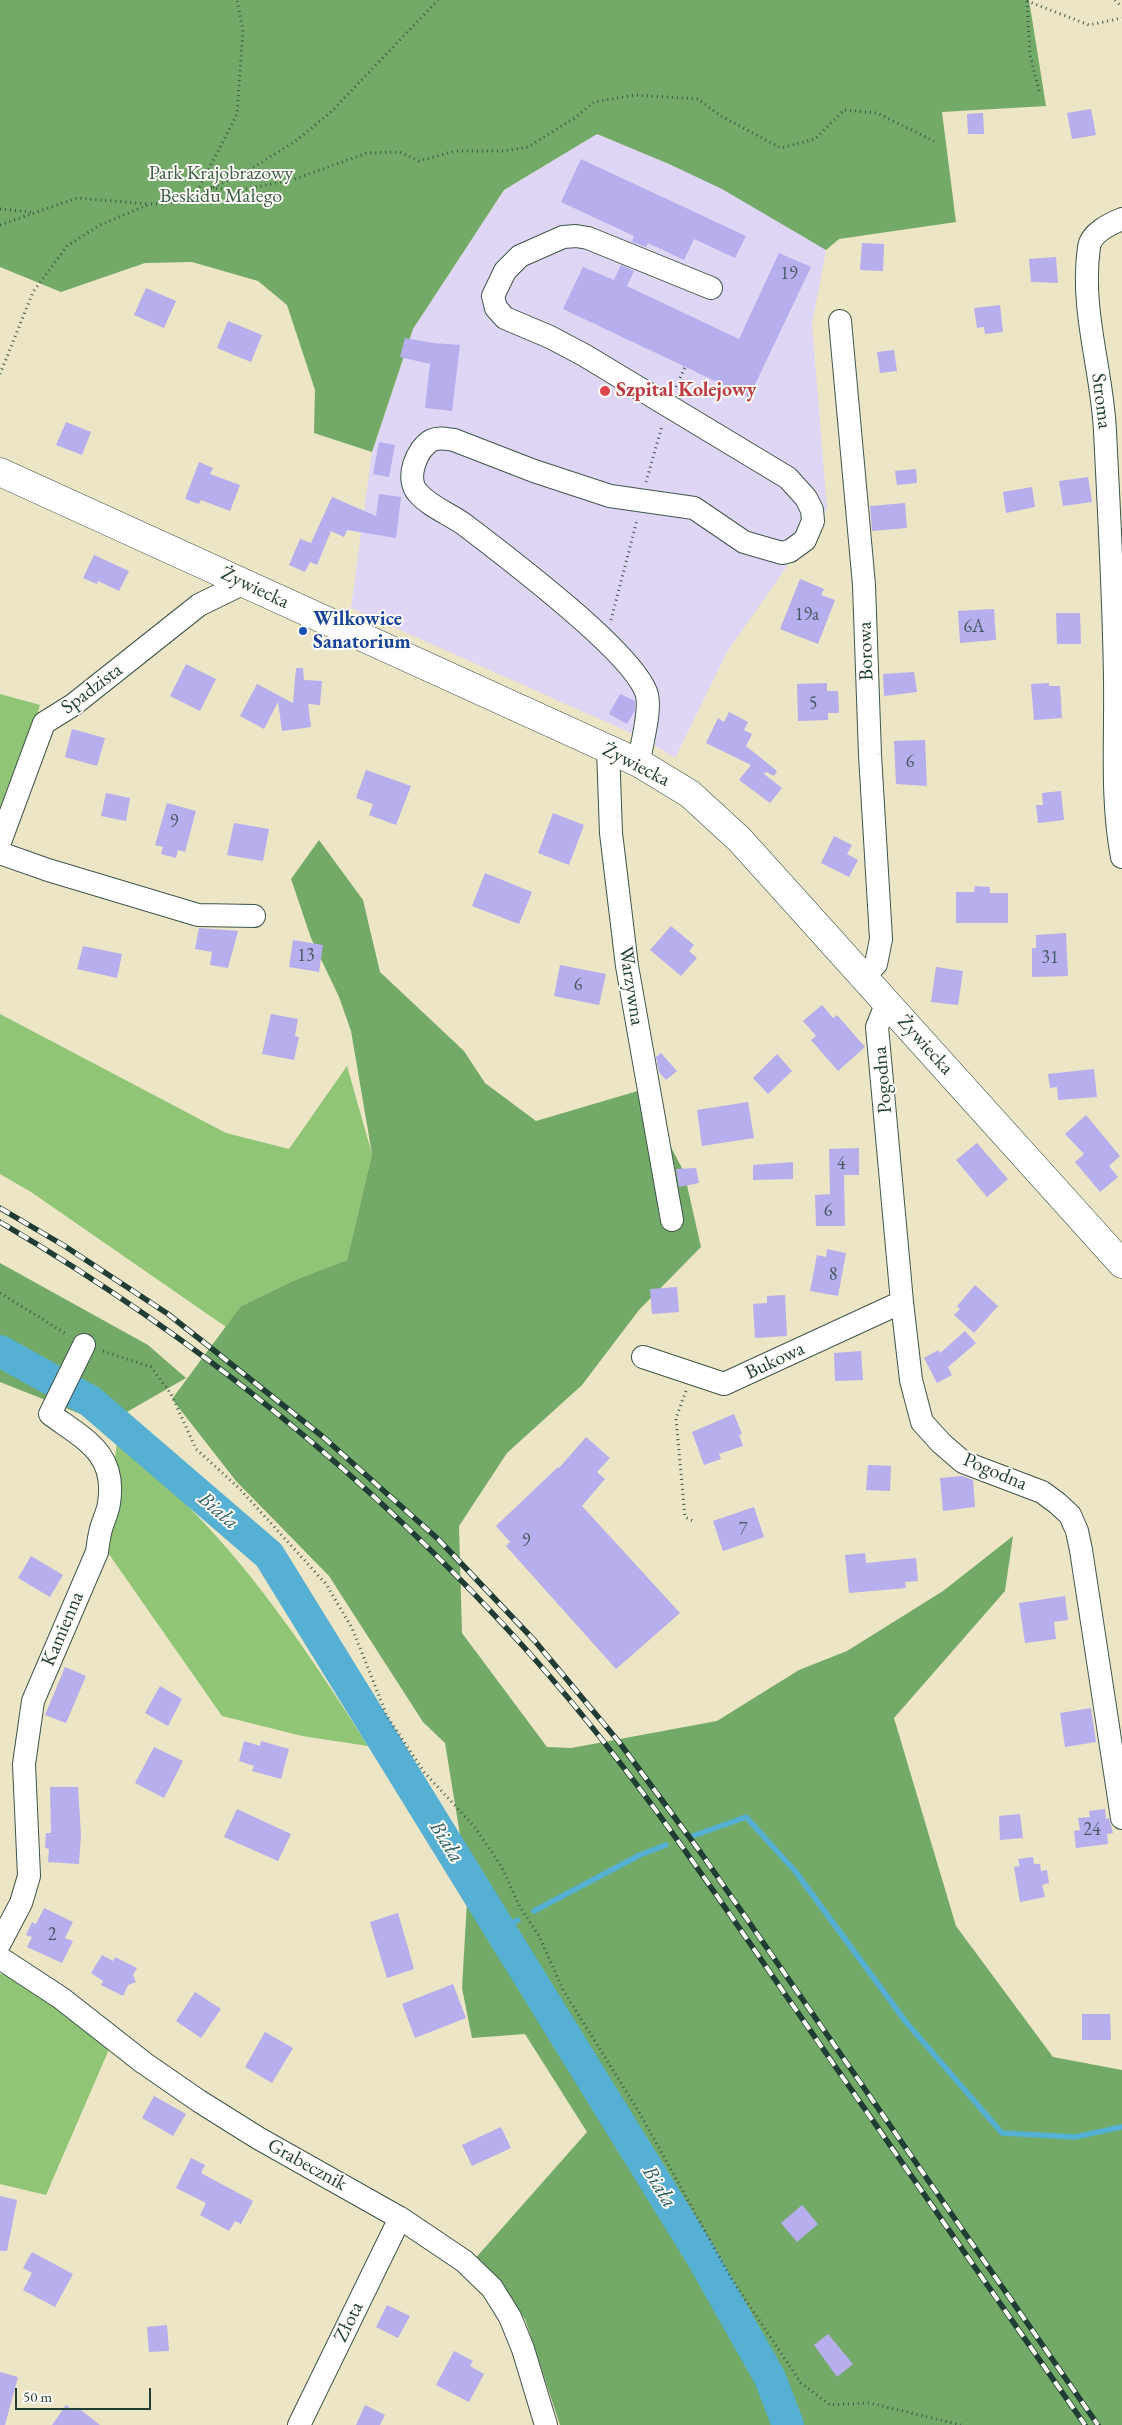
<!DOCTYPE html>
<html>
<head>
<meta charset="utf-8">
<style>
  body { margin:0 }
  #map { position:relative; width:1122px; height:2425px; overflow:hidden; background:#ece5c6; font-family:"EB Garamond",serif }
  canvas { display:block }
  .scale { position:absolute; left:15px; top:2388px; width:136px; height:22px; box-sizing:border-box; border:2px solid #1f3d34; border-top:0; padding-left:6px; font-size:15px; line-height:18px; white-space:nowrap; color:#1f3d34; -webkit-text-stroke:4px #fdfcf7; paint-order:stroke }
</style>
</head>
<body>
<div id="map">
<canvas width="1122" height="2425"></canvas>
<div class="scale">50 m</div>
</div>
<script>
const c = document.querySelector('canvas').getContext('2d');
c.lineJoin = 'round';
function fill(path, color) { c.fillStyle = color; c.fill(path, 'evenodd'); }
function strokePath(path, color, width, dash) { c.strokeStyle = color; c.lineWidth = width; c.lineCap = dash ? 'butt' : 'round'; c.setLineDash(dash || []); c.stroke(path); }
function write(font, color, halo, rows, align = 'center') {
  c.font = font + ' "EB Garamond",serif'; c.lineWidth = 4; c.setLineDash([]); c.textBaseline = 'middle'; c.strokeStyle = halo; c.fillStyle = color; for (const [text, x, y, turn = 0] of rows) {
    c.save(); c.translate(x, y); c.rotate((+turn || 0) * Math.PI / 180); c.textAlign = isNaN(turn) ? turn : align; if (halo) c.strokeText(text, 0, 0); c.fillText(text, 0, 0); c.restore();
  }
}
const built = new Path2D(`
  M830,103L826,250L812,324L827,509L727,652L675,758L642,738L351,608L372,452L413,329L504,190L597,134L669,164Z`);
const green = new Path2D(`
  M0,694L40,705L0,832Z
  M0,1014L226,1133L289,1149L347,1066L372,1154L347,1260L295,1280L241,1306L226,1327L31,1192L0,1174Z
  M117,1440C147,1468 179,1496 207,1526C269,1593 319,1669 368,1746L302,1736L222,1716L106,1550Z
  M12,1973L110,2047L46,2195L0,2184V1974Z`);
const forest = new Path2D(`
  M0,0H1029L1046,106L942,112L956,222L839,239L826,250L722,189L669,164L597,134L504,190L413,329L372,452L314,433L315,390L287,305L258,281L192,262L145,263L61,292L0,267Z
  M319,840L363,900L380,972L464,1051L485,1083L536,1121L641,1090L684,1172L701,1247L639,1310L582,1385L507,1453L459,1526L462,1633L547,1747L571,1748L717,1721L799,1670L847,1651L943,1591L1013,1536L1005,1591L894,1718L956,1926L1053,2057L1122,2070V2425H560L525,2319L473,2261L587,2132L525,2034L472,2038L462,1988L468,1884L445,1743L423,1722L329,1576L236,1481L172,1399L241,1306L295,1280L347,1260L372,1154L351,1031L339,997L311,938L291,879Z
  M0,1263L148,1345L186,1378L106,1424L0,1382Z`);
const stream = new Path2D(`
  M690,1837L746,1817L795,1871L906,2022L1002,2133L1075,2137L1122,2127
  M534,1911L640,1855L666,1845
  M500,1930L518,1920`);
const river = new Path2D(`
  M0,1351L90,1401L269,1555L700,2254L770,2378L788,2425`);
const building = new Path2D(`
  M1091,109L1096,135L1072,139L1067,113Z
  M983,113L984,134H968L967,114Z
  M581,159L746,236L735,258L694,239L684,260L648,243L646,247L632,242L634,236L561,202Z
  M862,243L884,244L883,271L860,270Z
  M779,253L811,267L749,397L563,309L583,267L614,280L621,265L634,271L627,286L739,339Z
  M1056,257L1058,283L1031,282L1029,259Z
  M146,288L176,301L164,328L134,315Z
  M1000,305L1003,332L985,334L984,327L977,328L974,308Z
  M228,321L262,335L251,362L217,348Z
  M405,338L433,343L460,345L452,411L425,408L430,364L400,357Z
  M894,350L897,371L880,373L877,352Z
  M66,422L91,432L82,455L56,445Z
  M379,442L395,445L389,477L373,474Z
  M199,462L213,468L210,474L240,485L230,511L201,500L199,504L185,499Z
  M916,469L917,483L897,485L895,471Z
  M1088,477L1092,502L1063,506L1059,481Z
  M1032,487L1035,507L1006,513L1003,492Z
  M379,494L401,497L396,538L347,530L344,537L331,531L317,565L310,562L305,572L289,565L300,539L311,543L332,497L376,516Z
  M905,503L907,528L872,531L870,506Z
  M94,555L129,571L119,591L98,581L97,584L83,578Z
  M800,579L824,589L821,595L835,600L818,644L780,629Z
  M994,609L996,640L960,643L958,611Z
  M1056,613H1080L1081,644H1057Z
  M186,664L216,679L200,711L170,696Z
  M296,668H303L304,680L322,681L320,705L308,704L311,727L282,731L278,702L264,729L240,716L257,684L293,703Z
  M914,672L917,692L884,696L883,674Z
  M827,683V691H838L839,713H828V720L798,721L797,684Z
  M1049,683V686H1060L1062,718L1034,720L1031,684Z
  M620,694L635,701V710L627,724L609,714Z
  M729,712L748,722L744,730L752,734L746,746L777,771L774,776L766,772L764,774L782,788L770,803L739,780L751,765L706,743L718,718L724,722Z
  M72,729L105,738L97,766L65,757Z
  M925,740L927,786L896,784L894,741Z
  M366,770L411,786L396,825L369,815L373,804L356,798Z
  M1061,791L1064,820L1038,823L1036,805H1043L1042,793Z
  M106,793L130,798L126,821L101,816Z
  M167,803L196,811L185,852L178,850L176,858L161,854L163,847L155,845Z
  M553,813L584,825L569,865L538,853Z
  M234,823L269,829L263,861L227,855Z
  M834,836L852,845L847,854L858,860L849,877L821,863Z
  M485,873L532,892L519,924L472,906Z
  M975,886L990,887V893H1008V923H956V892H974Z
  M671,926L694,945L689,951L697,958L681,976L650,950Z
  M199,928L238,931L228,968L210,965L212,952L195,949Z
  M1066,933L1068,976L1032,977V948H1036V935Z
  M293,940L323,945L319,972L289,967Z
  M83,946L122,954L117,978L77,969Z
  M560,965L606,974L599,1005L554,996Z
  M936,967L963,971L958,1005L931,1002Z
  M822,1005L833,1018L837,1015L865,1047L838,1071L811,1040L816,1036L803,1021Z
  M271,1014L298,1019L295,1036L299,1037L294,1060L262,1054Z
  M661,1053L677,1071L666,1080L659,1072L656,1057Z
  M777,1054L792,1071L768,1094L753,1078Z
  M1094,1069L1097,1097L1058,1100L1057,1087L1050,1088L1048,1074Z
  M748,1102L754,1138L702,1146L697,1110Z
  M1086,1115L1120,1156L1109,1166L1118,1177L1100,1192L1075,1162L1084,1154L1065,1134Z
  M977,1143L1008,1179L987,1197L956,1160Z
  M859,1148V1175H844L845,1226H816L815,1195L830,1194L829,1149Z
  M793,1162V1179L753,1180V1165Z
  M696,1168L699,1183L679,1187L676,1169Z
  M827,1249L846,1253L838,1296L810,1291L817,1255L826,1257Z
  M975,1285L998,1306L974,1333L954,1315L960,1309L957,1306Z
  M677,1287L679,1312L652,1314L650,1289Z
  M785,1295L787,1336L755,1338L753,1304L767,1303V1296Z
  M965,1331L976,1343L948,1367L952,1375L937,1383L924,1358L938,1350L940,1353Z
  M861,1351L863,1380L835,1381L834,1353Z
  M734,1414L742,1434L739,1435L743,1446L719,1454L721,1459L704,1465L692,1432Z
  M586,1437L610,1458L597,1472L605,1479L582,1506L680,1613L616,1669L506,1546L510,1542L496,1526L558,1467L559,1468Z
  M868,1465L891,1466L890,1491L866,1490Z
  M962,1476L973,1480L975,1507L943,1511L940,1478Z
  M754,1507L764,1537L723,1551L713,1521Z
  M865,1553L866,1563L916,1558L918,1581L905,1582L906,1588L849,1593L845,1555Z
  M31,1556L63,1575L50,1597L18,1578Z
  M1065,1596L1068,1620L1054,1622L1056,1639L1025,1643L1019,1603Z
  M65,1667L86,1676L66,1723L45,1715Z
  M160,1686L182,1699L168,1726L145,1713Z
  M1091,1708L1096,1742L1065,1747L1060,1713Z
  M244,1741L260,1746L261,1741L289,1749L281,1779L252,1771L254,1766L239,1761Z
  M154,1747L183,1761L164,1798L135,1783Z
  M50,1787H78L81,1835L79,1864L48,1862L49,1849L45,1848L46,1833H51Z
  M237,1809L291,1834L278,1861L224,1837Z
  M1105,1809L1106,1819L1109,1818L1113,1833L1107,1834L1108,1844L1076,1848L1074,1831L1080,1830L1078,1818L1090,1817L1089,1811Z
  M1020,1814L1023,1838L1000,1840L999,1816Z
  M1033,1857L1034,1864H1040L1041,1871L1047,1870L1049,1883L1042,1885L1045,1897L1020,1902L1014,1867L1020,1866L1018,1859Z
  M44,1908L73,1922L65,1938L73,1941L62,1963L27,1947L32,1937L26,1935L32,1922L36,1924Z
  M398,1913L414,1969L387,1978L370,1922Z
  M102,1955L113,1961L115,1957L137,1968L133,1975L136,1982L128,1985L123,1996L101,1985L103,1981L91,1973Z
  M453,1984L466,2018L415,2038L402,2004Z
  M195,1992L221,2009L201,2038L176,2021Z
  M1082,2014H1110L1111,2040H1082Z
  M265,2032L293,2048L272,2083L245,2067Z
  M154,2096L186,2114L173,2136L142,2118Z
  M501,2127L511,2148L472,2166L462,2145Z
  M191,2158L205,2165L201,2173L253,2201L241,2224L235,2221L229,2231L200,2215L206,2203L176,2188Z
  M0,2196L17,2200L7,2251H0Z
  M802,2205L818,2224L797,2242L781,2223Z
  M32,2252L73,2274L55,2307L23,2290L32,2273L23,2268Z
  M387,2305L410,2316L398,2338L376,2327Z
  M167,2325L169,2351L149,2352L147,2327Z
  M828,2334L853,2364L837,2377L814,2345Z
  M454,2351L473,2361L470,2366L484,2374L469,2402L436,2385Z
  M0,2372L18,2377L5,2425H0Z
  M66,2405L74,2411L77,2407L100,2425H52Z
  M365,2405L385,2415L380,2425H356Z`);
const path = new Path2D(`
  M1115,0L1122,7
  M1027,1L1089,25L1122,18
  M1027,1L1030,55L1040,94
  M211,188L241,190L292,180L367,153L400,152L419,161L455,151H504L528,147L576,117L594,102L635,95L698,99L721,116L781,148L815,139L844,110L877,113L938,143
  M195,196L237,114L243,30L237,0
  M0,209L32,212
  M0,225L77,198L149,204
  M0,374L33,292L67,246L100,225L150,204L170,203L194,197L251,169L297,140L332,111L438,0
  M676,387L685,367
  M646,482L662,426
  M611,620L637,520
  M0,1293L68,1335
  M103,1351L151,1367L171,1394L196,1449L239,1488L326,1584L352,1628L387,1716L424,1772L474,1826L501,1866L520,1907L539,1936L563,1990L639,2112L731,2278L801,2383L830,2405L870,2403L961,2425
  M686,1391L676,1418L685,1517L695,1522`);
const minor = new Path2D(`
  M1122,219C1110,224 1091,233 1089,247C1080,310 1102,369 1105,431C1109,514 1114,597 1115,680C1116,740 1111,798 1122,857
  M840,321L864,585L870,755L881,939L876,964L864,976
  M608,749L611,833L627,966L672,1220
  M639,763C641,744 651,713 647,695C636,654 503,554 465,525C450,514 430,507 418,493C405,479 416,449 432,440C439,437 447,439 454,440L534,471L610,496L694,508L744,542L782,553L790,551L805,540L813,521L812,510L806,498L788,478L584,355L550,337L505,318L496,308L493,296L505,271L520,256L563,237L576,236L588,238L711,288
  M0,842L44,723L73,705L199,605L244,583
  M0,853L48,870L198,915L254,916
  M887,1002L877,1027L902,1302L911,1380L922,1422L941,1443L963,1462L1042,1492L1057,1503L1070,1515L1077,1531L1081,1550L1122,1818
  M643,1357L724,1384L902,1302
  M0,1943L21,1903L29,1876L24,1764L33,1701L97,1552C98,1544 99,1536 101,1529C103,1521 108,1512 109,1503C117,1453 84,1439 50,1414L84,1345
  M0,1958L61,1998L144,2063L199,2101L258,2138L400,2218L464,2261L492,2288L510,2317L523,2349L546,2425
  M299,2425L400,2218`);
const major = new Path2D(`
  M0,472L639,763L690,794L740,840L1122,1264`);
const rail = new Path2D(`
  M0,1208L63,1245L168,1314L322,1436L438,1539L534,1640L619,1742L701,1853L1098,2425
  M0,1222C194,1336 371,1478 522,1645C624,1757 708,1883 794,2007C890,2146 988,2286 1085,2425`);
const markers = [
  [605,391,6,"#e0444e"],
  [303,631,5,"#1a4fb4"]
];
const numberNames = [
  ["19",789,274],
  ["19a",807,615],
  ["6A",974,627],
  ["5",813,704],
  ["6",910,762],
  ["9",174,822],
  ["13",306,956],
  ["31",1050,958],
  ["6",578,985],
  ["4",841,1164],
  ["6",828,1211],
  ["8",833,1275],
  ["7",743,1530],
  ["9",526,1541],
  ["24",1092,1830],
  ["2",52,1935]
];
const parkNames = [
  ["Park Krajobrazowy",221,174],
  ["Beskidu Małego",221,197]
];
const healthNames = [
  ["Szpital Kolejowy",616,391]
];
const streetNames = [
  ["Stroma",1101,401,83],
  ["Żywiecka",255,588,25],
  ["Borowa",866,651,-92],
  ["Spadzista",92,689,-37],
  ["Żywiecka",636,765,27],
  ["Warzywna",631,986,81],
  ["Żywiecka",925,1045,48],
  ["Pogodna",883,1080,-95],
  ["Bukowa",775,1361,-25],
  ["Pogodna",995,1472,23],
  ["Kamienna",63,1629,-67],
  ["Grabecznik",307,2165,29],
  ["Złota",349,2322,-64]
];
const transitNames = [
  ["Wilkowice",313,620],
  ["Sanatorium",313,643]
];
const waterNames = [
  ["Biała",218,1511,41],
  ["Biała",446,1842,58],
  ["Biała",659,2187,58]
];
fill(built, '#dfd5f5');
fill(green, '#90c576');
fill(forest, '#74aa67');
strokePath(stream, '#55b0d3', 5.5);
strokePath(river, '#55b0d3', 32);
fill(building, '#b6aeed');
strokePath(minor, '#3e564a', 24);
strokePath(major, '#3e564a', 29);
strokePath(path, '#3e564a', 3, [1, 4]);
strokePath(minor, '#fff', 22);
strokePath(major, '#fff', 28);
strokePath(rail, '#1f3d34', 5.5);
strokePath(rail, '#fdfcf7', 4, [11]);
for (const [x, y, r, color] of markers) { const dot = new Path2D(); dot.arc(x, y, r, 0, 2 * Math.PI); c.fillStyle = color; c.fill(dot); strokePath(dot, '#fdfcf7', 2); }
write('18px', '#455962', null, numberNames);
write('20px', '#3b5f44', '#fdfcf7', parkNames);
write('bold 20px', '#be3a42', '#fdfcf7', healthNames, 'left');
write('20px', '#1f3d34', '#fdfcf7', streetNames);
write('bold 20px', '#164399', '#fdfcf7', transitNames, 'left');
write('italic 21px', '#2f6064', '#fdfcf7', waterNames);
</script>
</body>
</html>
